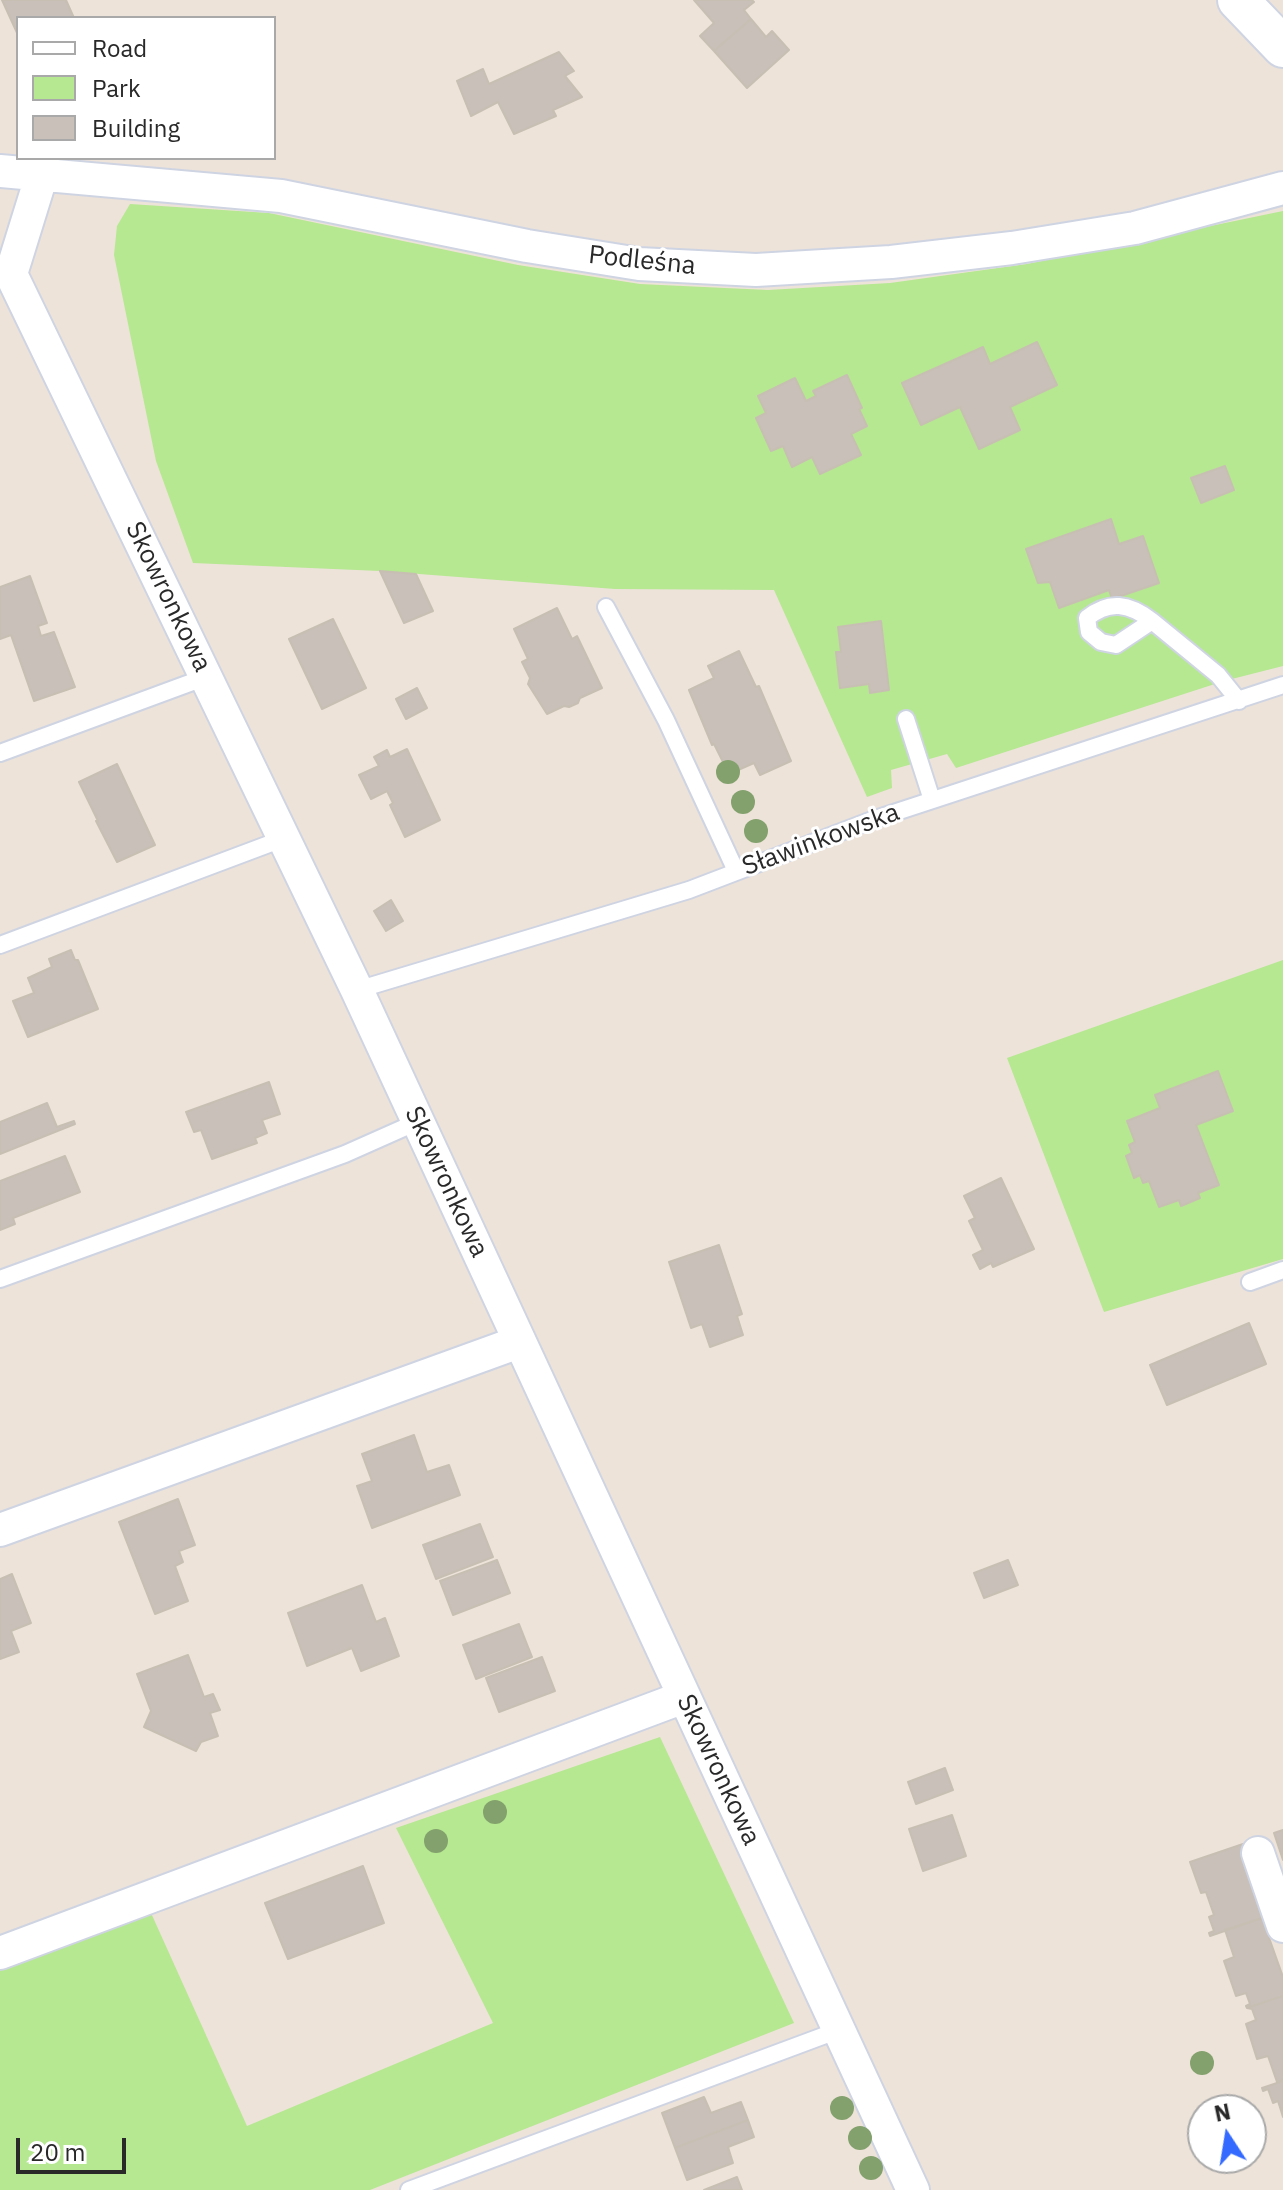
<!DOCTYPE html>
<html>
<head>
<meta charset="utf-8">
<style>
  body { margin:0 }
  #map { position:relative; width:1283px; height:2190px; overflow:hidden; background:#ede3d9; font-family:"IBM Plex Sans",sans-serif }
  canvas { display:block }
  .legend { position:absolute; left:16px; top:16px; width:260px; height:144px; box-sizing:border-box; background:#fff; border:2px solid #a9a9a9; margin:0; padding:10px 14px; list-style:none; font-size:24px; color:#292929 }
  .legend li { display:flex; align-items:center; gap:16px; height:40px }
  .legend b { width:40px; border:2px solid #a9a9a9 }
  .north { position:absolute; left:1187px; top:2094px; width:80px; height:80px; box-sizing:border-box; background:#fff; border:2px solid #a9a9a9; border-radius:50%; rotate:348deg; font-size:22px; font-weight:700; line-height:32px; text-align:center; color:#292929 }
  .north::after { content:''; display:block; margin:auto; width:28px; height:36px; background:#346aff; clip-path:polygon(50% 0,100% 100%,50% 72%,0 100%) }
  .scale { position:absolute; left:16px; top:2138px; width:110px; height:36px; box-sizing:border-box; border:4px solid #292929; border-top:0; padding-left:10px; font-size:24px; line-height:28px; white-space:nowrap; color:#292929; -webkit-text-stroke:6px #fff; paint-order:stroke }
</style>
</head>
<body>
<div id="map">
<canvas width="1283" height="2190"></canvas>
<ul class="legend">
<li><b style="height:10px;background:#fff"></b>Road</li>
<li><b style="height:22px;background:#b5e891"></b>Park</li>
<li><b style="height:22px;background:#c8c0b9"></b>Building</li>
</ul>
<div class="north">N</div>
<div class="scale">20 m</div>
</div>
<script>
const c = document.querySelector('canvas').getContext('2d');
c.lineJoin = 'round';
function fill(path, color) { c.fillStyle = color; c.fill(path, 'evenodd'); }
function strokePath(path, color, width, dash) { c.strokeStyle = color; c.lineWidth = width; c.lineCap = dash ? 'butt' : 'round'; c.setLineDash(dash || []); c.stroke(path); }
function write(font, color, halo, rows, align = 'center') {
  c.font = font + ' "IBM Plex Sans",sans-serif'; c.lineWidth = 6; c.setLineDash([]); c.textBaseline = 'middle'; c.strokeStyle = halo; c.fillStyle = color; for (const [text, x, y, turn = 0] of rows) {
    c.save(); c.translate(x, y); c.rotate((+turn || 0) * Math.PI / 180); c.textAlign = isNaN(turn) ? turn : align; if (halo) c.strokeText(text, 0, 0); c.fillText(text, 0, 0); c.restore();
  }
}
const green = new Path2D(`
  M130,204L269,213L518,265L640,284L768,290L890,283L1027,264L1283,211V666L1224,681L956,768L947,754L891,770L892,788L867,797L774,590L615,589L380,571L193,563L156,461L114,255L117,226Z
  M1283,960V1259L1104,1312L1007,1058Z
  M660,1737L794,2023L370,2190H0V1968L151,1913L247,2126L493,2023L396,1828Z`);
const building = new Path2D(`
  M2,0H66L74,18H18V35Z
  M694,0H752L754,2L744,10L751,19L714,51L700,36L714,23Z
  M751,19L766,37L772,31L789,50L747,88L714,51Z
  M559,52L574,71L565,76L582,97L553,110L556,116L514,134L498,102L471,116L457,81L483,69L489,84Z
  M1037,342L1057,385L1010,407L1020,430L979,449L960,407L921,425L902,383L983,347L990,364Z
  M847,375L862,408L859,409L867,426L851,434L861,455L820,474L812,457L792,467L783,446L771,451L756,418L766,413L758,396L795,378L806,401L816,396L813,391Z
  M1225,466L1234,490L1201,503L1191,478Z
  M1111,519L1119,544L1143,536L1159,583L1112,599L1109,590L1059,608L1050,582L1038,583L1026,549Z
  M380,571L416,574L433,611L404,623Z
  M30,576L47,623L38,626L41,636L54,632L75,687L34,701L11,635L0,639V587Z
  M557,608L572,639L577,636L602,688L580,698L578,703L569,707L564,706L547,714L528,684L530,678L522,662L528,659L514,629Z
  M333,619L366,688L322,709L289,639Z
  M881,621L889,690L870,693L869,684L840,688L836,652H841L838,627Z
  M739,651L756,687L759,686L791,761L760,775L754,763L729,774L714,744L712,745L689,690L714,678L708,666Z
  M417,688L427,708L406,719L396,699Z
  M407,749L440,820L405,837L390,805L393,803L387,791L371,799L359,775L379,766L374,757L387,750L390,757Z
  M117,764L155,845L117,862L96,821H98L79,782Z
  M391,900L403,921L386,931L374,911Z
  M71,950L75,960H78L98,1009L28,1037L13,1001L34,993L28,978L52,967L49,959Z
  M1218,1071L1233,1111L1196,1125L1219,1185L1198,1193L1200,1198L1181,1206L1179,1200L1159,1207L1149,1181L1143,1183L1140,1175L1134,1178L1126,1156L1132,1153L1129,1145L1135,1142L1127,1121L1160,1108L1155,1095Z
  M269,1082L280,1114L262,1120L267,1133L255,1138L257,1143L212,1159L201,1130L194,1132L186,1112Z
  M47,1103L57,1127L74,1121L75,1124L0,1154V1122Z
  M65,1156L80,1192L13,1218L15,1224L0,1230V1181Z
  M1001,1178L1034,1249L993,1267L991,1263L980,1269L973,1255L983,1250L969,1221L975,1218L964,1196Z
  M719,1245L742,1314L737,1316L743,1335L710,1347L702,1324L691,1328L669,1262Z
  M1249,1323L1266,1364L1167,1405L1150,1365Z
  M414,1435L427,1472L449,1465L460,1495L372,1528L357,1486L372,1481L362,1454Z
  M178,1499L195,1545L179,1551L183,1562L175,1566L188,1601L155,1614L119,1522Z
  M480,1524L493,1557L436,1579L423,1545Z
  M497,1560L510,1593L453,1615L440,1581Z
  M1008,1560L1018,1585L984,1598L974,1573Z
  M12,1574L31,1623L11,1631L19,1652L0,1659V1579Z
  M362,1585L376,1622L385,1618L399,1656L361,1671L352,1648L307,1666L288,1613Z
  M519,1624L532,1657L476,1679L463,1645Z
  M188,1655L204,1697L213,1694L220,1710L210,1713L218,1736L201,1742L196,1751L144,1727L151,1711L137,1674Z
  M542,1657L555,1691L499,1712L486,1678Z
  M945,1768L953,1790L916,1804L908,1782Z
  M952,1815L966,1856L923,1871L909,1829Z
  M1283,1830V1860L1274,1833Z
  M1243,1844L1268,1916L1210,1936L1209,1933L1214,1931L1209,1917L1214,1915L1206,1892L1201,1893L1190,1862Z
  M363,1866L384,1923L288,1959L265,1903Z
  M1262,1918L1283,1977V1996L1247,2008L1246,2006L1250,2004L1246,1993L1236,1996L1224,1961L1234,1957L1225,1930Z
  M1283,1996V2080L1277,2082L1268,2056L1257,2059L1246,2024L1256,2020L1252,2009L1247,2008Z
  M1283,2081V2117L1278,2101L1273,2103L1268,2089L1263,2091L1262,2088Z
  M704,2097L711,2113L741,2102L748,2120L675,2148L662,2113Z
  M748,2120L754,2137L728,2147L733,2163L687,2180L675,2148Z
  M737,2177L742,2190H704Z`);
const service = new Path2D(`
  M606,607L666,720L736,871
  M1152,621L1116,645L1101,642L1089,632L1087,618C1109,600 1129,603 1152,621L1218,675L1239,701
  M906,719L932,800
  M0,753L206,677
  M0,945L285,838
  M357,990L689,890L872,820L1283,685
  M0,1279L345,1154L417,1122
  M1250,1282L1283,1270
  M409,2190L839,2030`);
const minor = new Path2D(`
  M0,171L281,196L527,246L639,264L756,270L891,262L1012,248L1135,228L1283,188
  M42,174L11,274L357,990L913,2190
  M0,1530L519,1342
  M1258,1853L1283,1926
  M0,1953L684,1697`);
const tertiary = new Path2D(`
  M1238,0L1283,47`);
const trees = [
  [728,772],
  [743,802],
  [756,831],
  [495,1812],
  [436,1841],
  [1202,2063],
  [842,2108],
  [860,2138],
  [871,2168]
];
const streetNames = [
  ["Podleśna",642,261,6],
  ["Skowronkowa",168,597,64],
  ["Sławinkowska",821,840,-20],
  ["Skowronkowa",446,1182,65],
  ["Skowronkowa",718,1770,65]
];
fill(green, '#b5e891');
fill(building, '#c8c0b9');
strokePath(building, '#c8bfb3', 2);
strokePath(service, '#cfd4e3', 20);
strokePath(minor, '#cfd4e3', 36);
strokePath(tertiary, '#cfd4e3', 44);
strokePath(service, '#fff', 16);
strokePath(minor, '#fff', 32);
strokePath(tertiary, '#fff', 40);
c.fillStyle = '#83a16d';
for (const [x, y] of trees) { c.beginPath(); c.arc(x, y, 12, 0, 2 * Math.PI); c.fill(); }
write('26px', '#292929', '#fff', streetNames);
</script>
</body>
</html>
